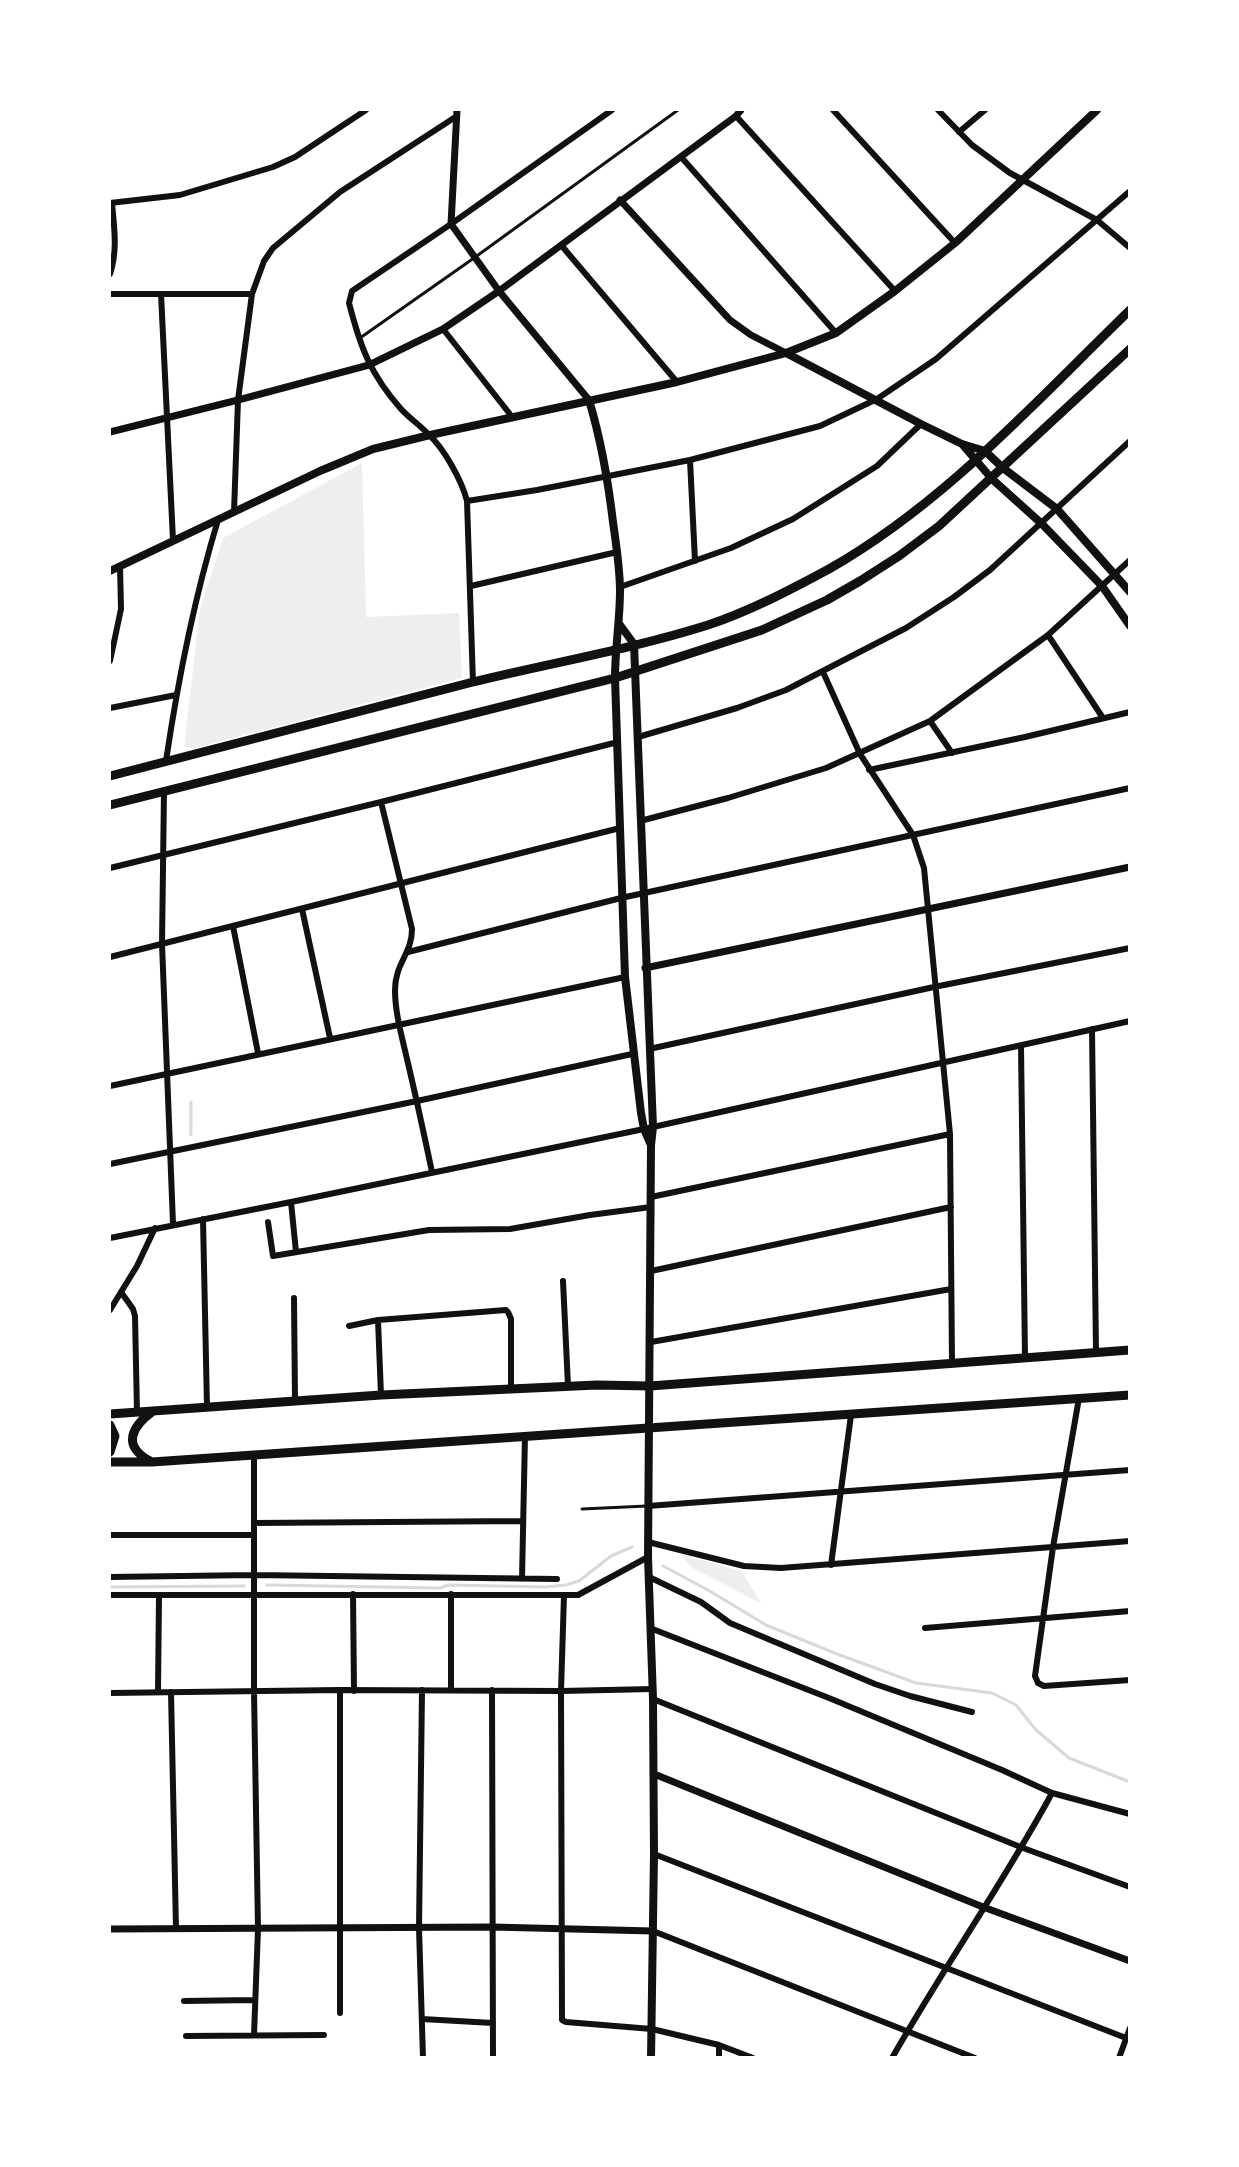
<!DOCTYPE html>
<html>
<head>
<meta charset="utf-8">
<style>
  body { margin:0 }
  #map { position:relative; width:1239px; height:2167px; overflow:hidden; background:#fff; font-family:Mulish,sans-serif }
  canvas { display:block }
  .frame { position:absolute; inset:0; border:111px solid #fff; pointer-events:none }
</style>
</head>
<body>
<div id="map">
<canvas width="1239" height="2167"></canvas>
<div class="frame"></div>
</div>
<script>
const c = document.querySelector('canvas').getContext('2d');
c.lineJoin = 'round';
function fill(path, color) { c.fillStyle = color; c.fill(path, 'evenodd'); }
function strokePath(path, color, width, dash) { c.strokeStyle = color; c.lineWidth = width; c.lineCap = dash ? 'butt' : 'round'; c.setLineDash(dash || []); c.stroke(path); }
const green = new Path2D(`
  M362,463L366,617L459,613L462,678L195,748L184,747L200,609L223,538Z
  M680,1554L741,1571L762,1604L691,1567Z`);
const stream = new Path2D(`
  M191,1102V1135
  M663,1566L708,1590L766,1625L837,1654L916,1683L992,1693L1016,1705L1035,1729L1069,1758L1130,1782
  M267,1585L440,1588L448,1585L546,1587L566,1585L579,1581L611,1556L632,1547
  M110,1587L244,1586`);
const service = new Path2D(`
  M360,338L474,258L678,110
  M582,1509L647,1506`);
const minor = new Path2D(`
  M833,110L955,243
  M938,110L972,145L1010,173L1097,220L1130,248
  M736,116L895,291
  M959,132L985,110
  M682,158L836,333
  M110,203L180,195L273,167L295,157L366,110
  M561,245L677,382
  M110,274C118,250 114,227 112,203
  M110,294H252
  M161,294L173,540
  M443,329L513,418
  M690,460L695,561
  M467,501L537,490L690,460L820,426L877,399L936,359L1130,191
  M234,512L238,400L252,294L264,261L273,248L340,192L457,116
  M471,586L617,552
  M620,587L731,548L793,519L877,466L921,424
  M1048,635L1103,718
  M110,661L121,609L120,566
  M823,672L860,754L913,835L924,868L950,1134L952,1363
  M473,683L467,501C462,481 444,448 428,434C420,425 409,418 401,409C370,374 360,346 349,303L352,291L451,224L612,110
  M110,708L176,695
  M930,721L952,753
  M638,737L737,708L786,690L906,628L954,597L990,570L1130,441
  M166,761C178,680 194,599 218,520
  M869,770L1025,737L1130,712
  M164,791L162,944L173,1224
  M381,802L412,929C412,954 395,963 395,990C395,1013 402,1037 407,1059C416,1097 424,1134 432,1172
  M640,821L728,798L826,768L930,721L1048,635L1130,560
  M110,868L381,802L618,742
  M302,909L330,1038
  M233,926L258,1053
  M408,952L621,898L1130,788
  M110,957L620,828
  M1092,1029L1096,1352
  M1021,1046L1025,1357
  M649,1049L934,987L1130,948
  M110,1086C281,1049 453,1015 625,977
  M110,1164L417,1101L632,1054
  M651,1197L950,1134
  M291,1202L296,1252
  M203,1219L207,1407
  M268,1222L273,1256L429,1230L510,1229L590,1215L651,1207
  M110,1238L291,1202L644,1129L1130,1021
  M651,1271L951,1207
  M563,1281L568,1386
  M121,1292L133,1309L135,1316L137,1412
  M294,1298L295,1400
  M110,1310L137,1266L155,1228
  M378,1320L381,1395
  M349,1326L378,1320L506,1310L508,1312L511,1319V1389
  M651,1342L951,1289
  M1079,1398L1053,1547L1035,1676L1038,1683L1044,1686L1130,1680
  M254,1455V1691L258,1929L254,2035
  M648,1506L1130,1470
  M254,1523L523,1521
  M110,1535H254
  M648,1542L744,1566L781,1568L1130,1541
  M831,1565L851,1415
  M110,1577L254,1575L557,1579
  M649,1577L701,1602L730,1623L875,1684L910,1696L972,1712
  M522,1579L525,1435
  M353,1594L354,1691
  M451,1594V1690
  M110,1595H578L648,1557
  M564,1595L561,1691L562,2020L566,2022L652,2029L719,2045L753,2058
  M650,1628L829,1698L1002,1770L1052,1793L1130,1814
  M925,1628L1130,1611
  M422,1690L419,1928L423,2058
  M492,1690L493,2058
  M158,1692L159,1596
  M171,1692L176,1929
  M110,1693L340,1690L561,1691L653,1689
  M653,1699L1023,1848L1130,1887
  M654,1854L1126,2038
  M653,1931L975,2058
  M184,2001L254,2000
  M340,2013V1690
  M422,2019L493,2023
  M186,2036L324,2035
  M719,2058V2045
  M892,2058C943,1968 1003,1884 1052,1793
  M1119,2058L1130,2028`);
const tertiary = new Path2D(`
  M457,110L451,224L499,291L589,400
  M620,200L730,320L751,335L786,353
  M110,432L238,400L369,365L443,329L499,291L736,116L741,110
  M645,968L1130,867
  M654,1774L983,1907L1130,1961
  M110,1929L492,1927L653,1931`);
const secondary = new Path2D(`
  M786,353L921,424L962,444L985,451L1003,468L1057,509L1130,592
  M589,400C601,440 608,480 613,522C616,544 620,568 620,591C620,620 615,648 615,678L625,977L641,1113L644,1129L650,1143
  M962,444L992,479L1042,524L1102,586L1130,626
  M110,571L320,471L373,449L430,435L677,382L786,353L836,333L895,291L955,243L1097,110
  M620,625L634,644L653,1127L651,1145L648,1557L653,1699L654,1854L651,2058`);
const primary = new Path2D(`
  M110,776C230,745 351,713 473,682C551,663 632,649 708,625C750,611 790,590 829,569C945,503 1035,402 1130,310
  M110,805L615,678L762,630L827,600L860,581L899,556L939,526L1130,349
  M110,1414L381,1395L597,1385L650,1386L1130,1350
  M110,1425L115,1436L110,1452
  M150,1461C122,1446 131,1427 153,1411
  M110,1462H152L1130,1395`);
fill(green, '#eee');
strokePath(stream, '#d9d9d9', 3);
strokePath(service, '#111', 3);
strokePath(minor, '#111', 6);
strokePath(tertiary, '#111', 7);
strokePath(secondary, '#111', 8);
strokePath(primary, '#111', 9);
</script>
</body>
</html>
